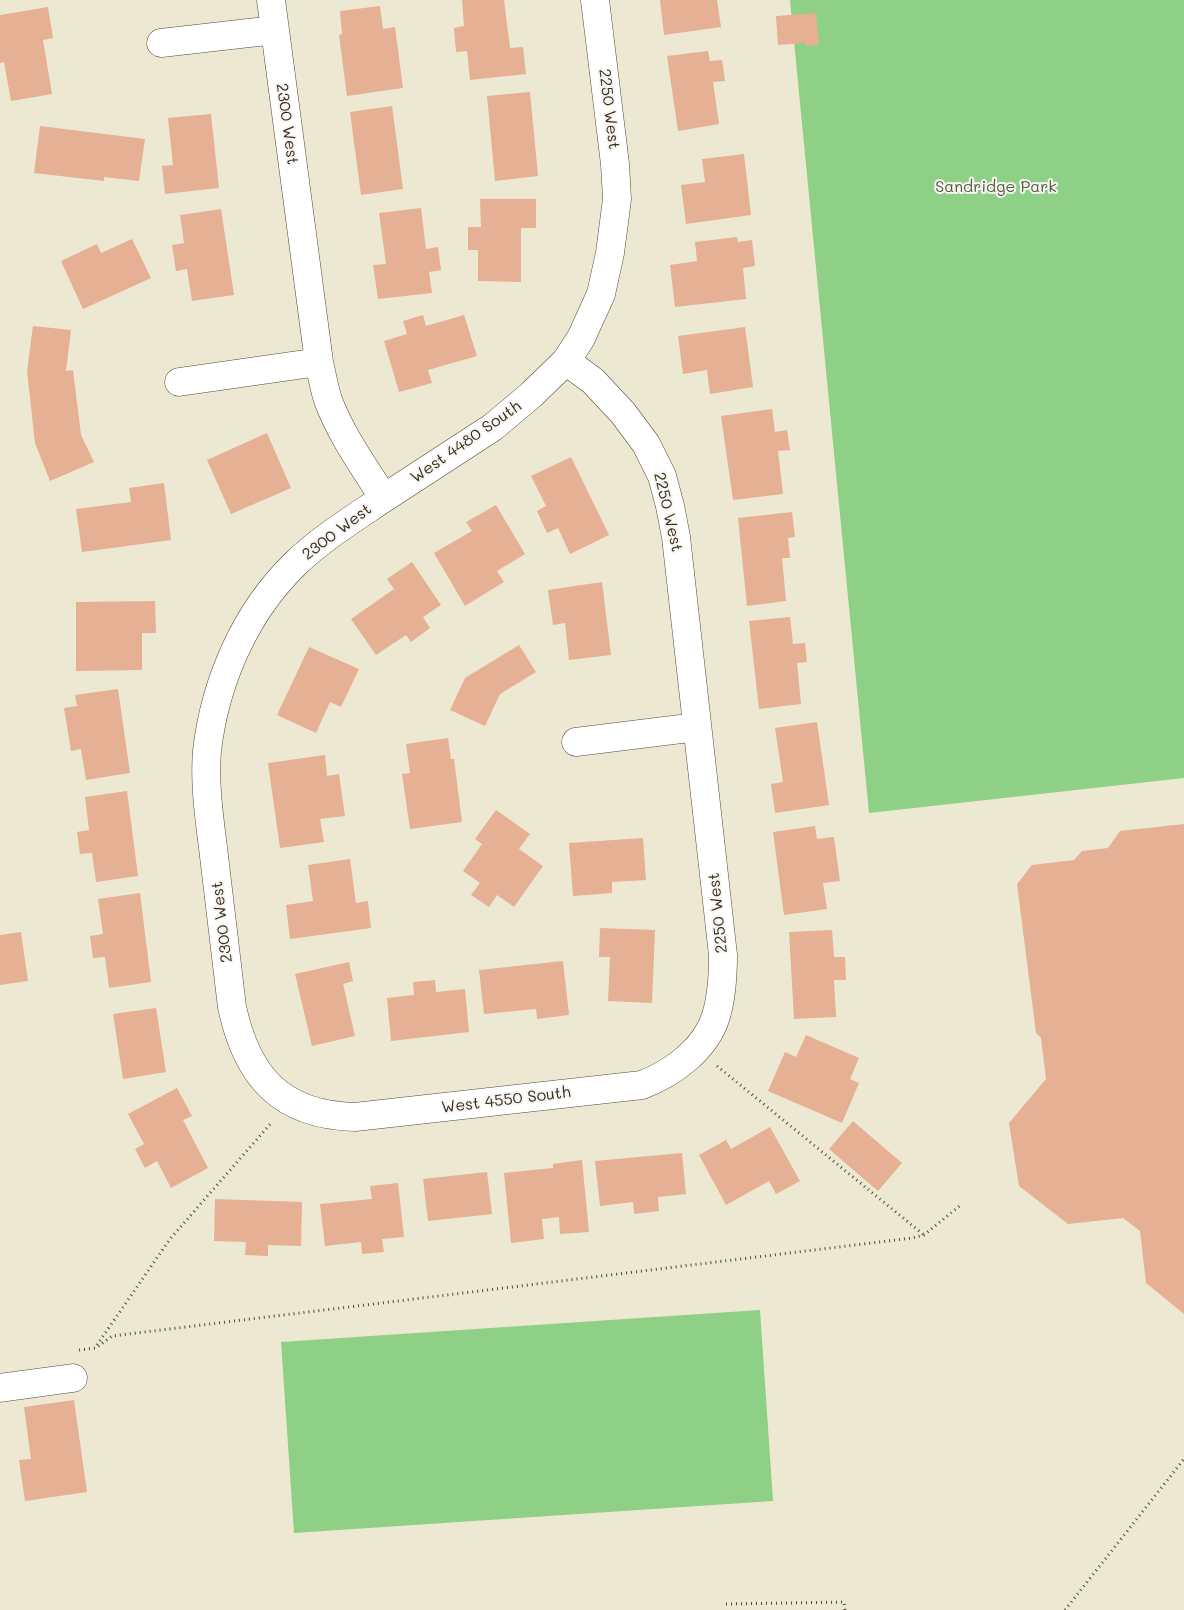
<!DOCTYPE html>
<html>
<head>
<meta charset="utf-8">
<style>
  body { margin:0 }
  canvas { display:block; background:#ede8d1 }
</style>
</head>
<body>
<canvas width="1184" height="1610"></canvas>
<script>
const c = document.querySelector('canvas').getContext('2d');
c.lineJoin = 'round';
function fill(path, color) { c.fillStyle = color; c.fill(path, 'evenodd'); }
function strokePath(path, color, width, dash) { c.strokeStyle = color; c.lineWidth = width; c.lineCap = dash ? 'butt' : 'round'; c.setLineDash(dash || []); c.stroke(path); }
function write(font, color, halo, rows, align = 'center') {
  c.font = font + ' Mali,sans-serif'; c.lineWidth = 4; c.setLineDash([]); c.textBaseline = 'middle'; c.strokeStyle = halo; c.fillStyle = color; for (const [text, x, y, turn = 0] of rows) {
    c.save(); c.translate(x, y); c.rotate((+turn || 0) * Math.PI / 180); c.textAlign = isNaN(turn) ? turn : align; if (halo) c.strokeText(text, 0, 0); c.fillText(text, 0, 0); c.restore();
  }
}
const green = new Path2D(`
  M790,0H1184V778L869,813Z
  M760,1310L773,1501L294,1533L281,1342Z`);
const building = new Path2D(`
  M462,0H504L510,48L523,47L526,74L470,80L467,51L456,52L454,28L464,26Z
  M660,0H717L721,27L664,35Z
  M380,6L383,29L395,27L403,88L347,96L339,35L342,34L340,11Z
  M48,7L53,38L43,40L52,94L11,101L4,62L0,63V15Z
  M816,13L819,45L806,46V43L778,45L776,16Z
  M708,51L710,61L722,60L725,81L713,82L719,124L678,131L667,56Z
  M530,92L538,176L495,181L487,96Z
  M392,106L403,189L361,195L350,112Z
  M211,114L219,188L165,194L162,166L173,165L168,118Z
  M40,126L145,139L139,181L104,177V181L34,173Z
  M744,154L751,215L686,224L681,185L705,182L702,159Z
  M480,199H536V228H521V282L478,281V250H468V227H481Z
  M421,208L426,249L438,247L441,270L429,272L432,293L378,299L373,265L386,264L379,213Z
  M221,209L234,295L192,301L187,269L176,271L172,245L184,243L180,215Z
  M737,237L738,242L752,240L755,266L743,268L746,299L675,307L670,265L697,261L695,242Z
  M132,239L151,278L83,309L61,261L97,244L101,253Z
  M423,315L426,326L464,315L477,356L428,370L432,383L399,392L384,341L407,334L403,321Z
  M33,326L71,330L66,371L73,370L81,435L94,462L50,481L35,443L27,371Z
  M745,327L753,387L710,394L707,370L683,374L678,336Z
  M772,409L775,432L787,430L790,450L778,451L783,494L733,500L721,416Z
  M267,433L291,488L231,514L207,460Z
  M571,457L609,535L570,554L558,528L547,533L537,511L546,506L531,476Z
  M164,483L171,540L82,552L76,509L131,502L129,488Z
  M496,505L525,554L497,571L504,582L465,606L434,553L472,531L466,522Z
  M792,512L795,537L788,538L790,558H782L786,601L747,606L738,518Z
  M412,562L441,605L423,617L430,628L411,642L406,635L376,655L351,619L394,589L387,579Z
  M602,582L611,655L569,660L565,623L553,625L548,590Z
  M155,601L156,633H142V670L76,671V602Z
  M790,617L793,644L805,643L807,662L797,663L801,704L759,709L749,621Z
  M519,645L536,672L500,694L485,726L450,710L465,678Z
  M309,647L359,669L341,707L330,702L316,733L277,715Z
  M118,689L130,773L86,780L81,749L71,751L64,708L77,706L75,695Z
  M817,722L829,805L775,813L771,784L783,782L775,728Z
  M448,738L451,759H454L462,822L410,829L402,774L410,773L406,744Z
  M325,755L327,776L339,774L345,816L320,819L324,842L280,848L268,763Z
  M127,791L138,876L96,882L92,853L80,854L77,832L89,830L85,797Z
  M496,810L530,834L519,849L543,866L514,907L497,895L489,907L471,895L480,883L463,871L482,844L475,839Z
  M1184,824V1314L1146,1283L1140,1231L1123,1218L1068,1224L1019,1186L1009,1123L1046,1079L1041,1038L1036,1033L1017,884L1032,865L1074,860L1082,851L1108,848L1120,831Z
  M815,826L817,839L834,837L840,881L823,883L827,909L784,915L773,832Z
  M643,838L646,880L612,882V893L573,896L569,843Z
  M350,859L356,903L368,901L371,928L290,939L286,905L313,901L308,865Z
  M140,893L151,982L109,988L105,957L93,958L90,936L103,934L98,899Z
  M600,928L655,930L652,1003L608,1001L610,957H599Z
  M832,930L834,957H845L846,980H834L836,1017L794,1019L789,932Z
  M21,932L28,981L0,985V935Z
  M563,961L569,1015L537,1019L536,1009L484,1014L479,970Z
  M349,962L353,981L343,984L355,1036L312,1046L295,974Z
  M435,980L436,992L465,989L469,1032L391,1041L387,998L414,995L413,982Z
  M156,1008L166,1072L123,1079L113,1014Z
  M806,1035L859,1058L850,1079L859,1083L842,1123L768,1091L785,1052L796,1057Z
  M177,1088L192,1116L183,1120L208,1168L171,1188L157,1161L145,1168L135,1149L144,1144L128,1114Z
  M853,1121L902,1163L878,1191L829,1149Z
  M770,1127L800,1181L776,1194L769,1181L726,1205L699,1155L726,1140L731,1149Z
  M682,1153L686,1194L658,1197L659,1211L634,1214L633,1202L600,1206L595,1161Z
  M582,1160L589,1232L560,1234L559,1217L542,1219L544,1239L511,1243L504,1173L553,1168V1164Z
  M487,1172L492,1214L428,1221L423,1179Z
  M398,1183L404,1237L382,1239L384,1252L362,1254L361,1242L325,1246L320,1204L372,1199L370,1186Z
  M215,1199L302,1202L301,1246L268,1245V1256L245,1255L246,1242L214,1241Z
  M74,1400L87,1492L25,1501L19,1460L31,1459L24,1407Z`);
const path = new Path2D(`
  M717,1066L924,1235
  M97,1345L170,1239L272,1122
  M79,1350L96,1348L112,1336L912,1238L924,1235L962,1204
  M726,1604L844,1602L845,1610
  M1065,1610L1184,1459`);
const minor = new Path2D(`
  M271,0L319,362C322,375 324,388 328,400C341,435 364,467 384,498C353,519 322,538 296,563C245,612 215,682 207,751C204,786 210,822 214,856C220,907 226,957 232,1007C247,1077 281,1115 355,1117L642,1085C673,1073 706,1049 716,1016C722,996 723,975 723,955L676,537L670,506L662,476L646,444L623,413L593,381L566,361L581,338L601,294L610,253L617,199L615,164L595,0
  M161,43L275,30
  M179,382L319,362
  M384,498L493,427L531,395L566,361
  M576,742L697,727
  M0,1388L73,1378`);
const streetNames = [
  ["2250 West",609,109,83],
  ["2300 West",287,124,82],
  ["West 4480 South",466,442,-35],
  ["2250 West",668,512,77],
  ["2300 West",337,532,-37],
  ["2250 West",718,913,-96],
  ["2300 West",222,922,-97],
  ["West 4550 South",506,1100,-7]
];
const parkNames = [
  ["Sandridge Park",996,187]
];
fill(green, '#8fd087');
fill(building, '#e5b093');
strokePath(minor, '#564639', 29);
strokePath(path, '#564639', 3, [1, 4]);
strokePath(minor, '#fff', 28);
write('16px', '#3b2a1e', '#f6f6f2', streetNames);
write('16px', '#545c3e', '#f6f6f2', parkNames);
</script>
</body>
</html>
